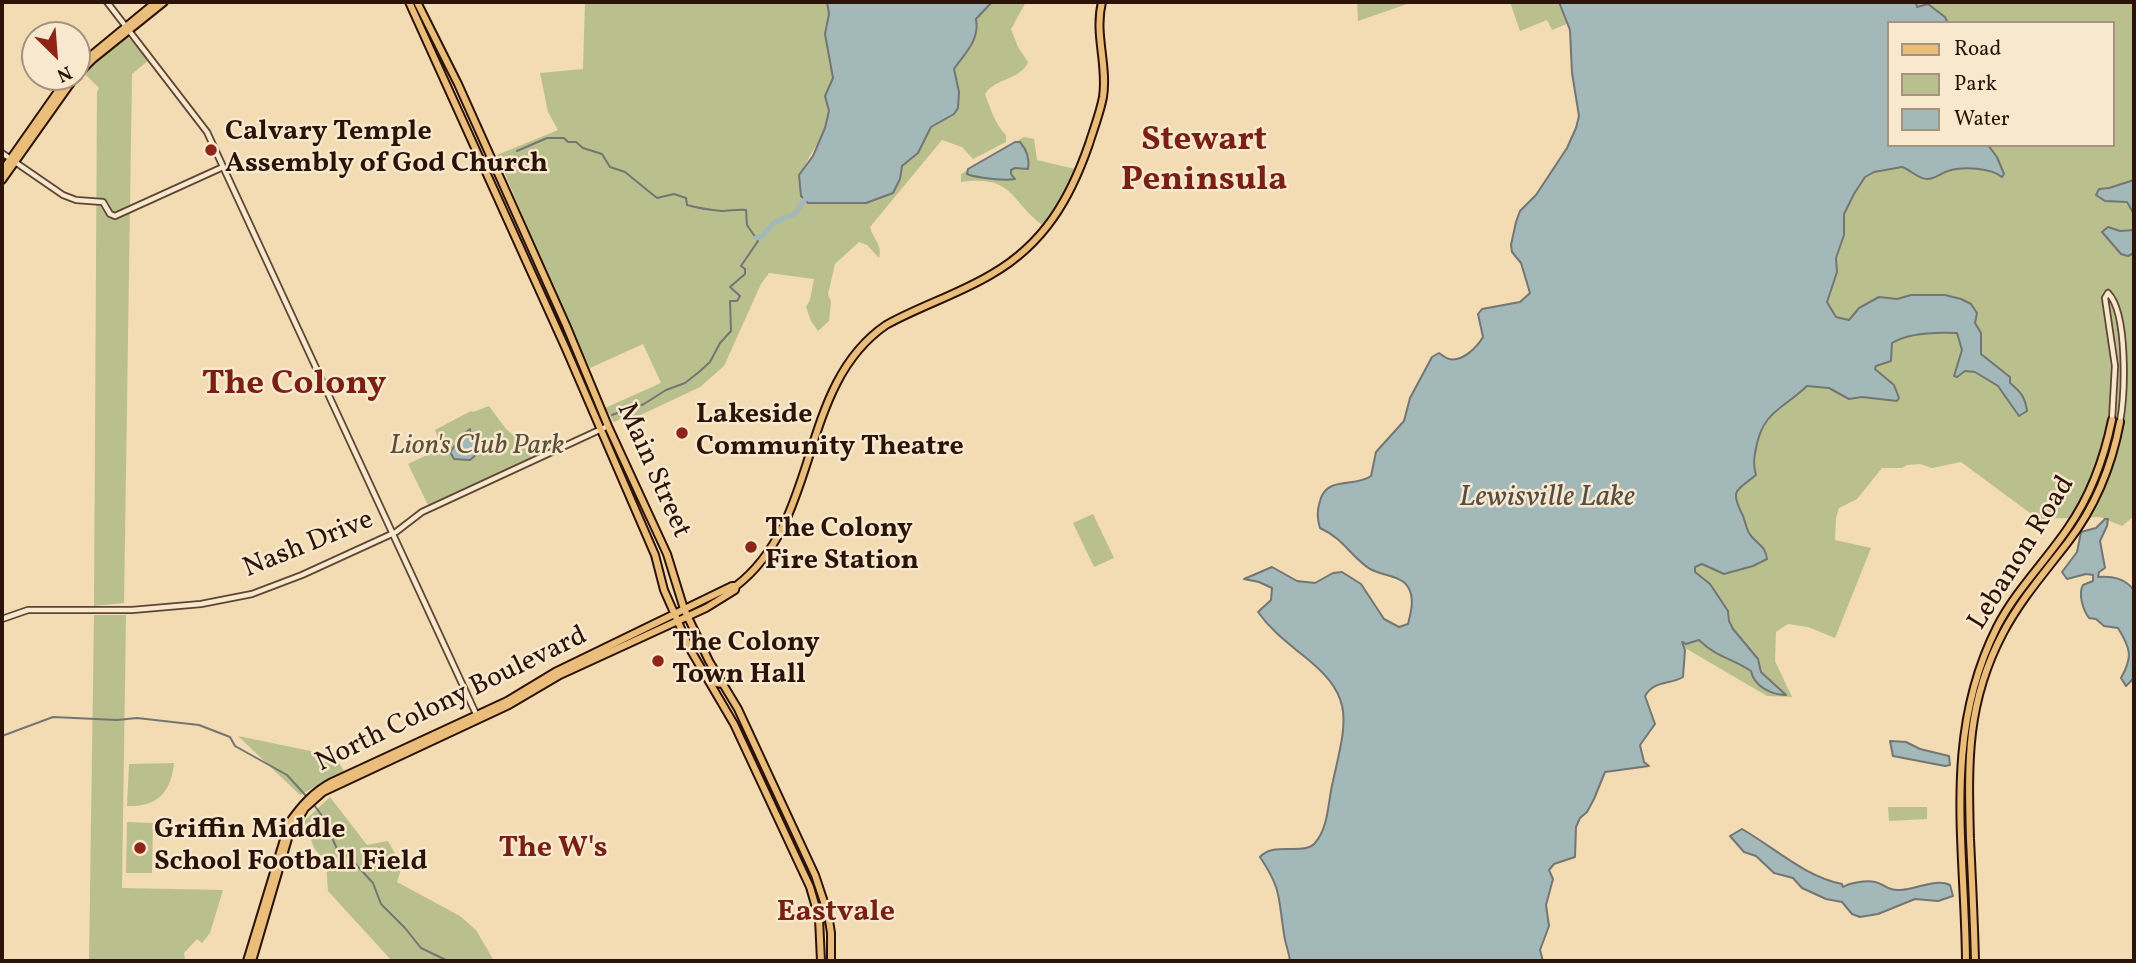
<!DOCTYPE html>
<html>
<head>
<meta charset="utf-8">
<style>
  body { margin:0 }
  #map { position:relative; width:2136px; height:963px; overflow:hidden; background:#f3dbb3; font-family:Vollkorn,serif }
  canvas { display:block }
  .frame { position:absolute; inset:0; border:4px solid #2c1309; pointer-events:none }
  .legend { position:absolute; left:1887px; top:21px; width:228px; height:126px; box-sizing:border-box; background:#f7e8ce; border:2px solid #a6937f; margin:0; padding:9px 12px; list-style:none; font-size:21px; color:#2c1309 }
  .legend li { display:flex; align-items:center; gap:14px; height:35px }
  .legend b { width:35px; border:2px solid #a6937f }
  .north { position:absolute; left:21px; top:21px; width:70px; height:70px; box-sizing:border-box; background:#f7e8ce; border:2px solid #a6937f; border-radius:50%; rotate:155deg; font-size:19px; font-weight:700; line-height:28px; text-align:center; color:#2c1309 }
  .north::after { content:''; display:block; margin:auto; width:24px; height:32px; background:#8f2418; clip-path:polygon(50% 0,100% 100%,50% 72%,0 100%) }
</style>
</head>
<body>
<div id="map">
<canvas width="2136" height="963"></canvas>
<div class="frame"></div>
<ul class="legend">
<li><b style="height:9px;background:#eabe7a"></b>Road</li>
<li><b style="height:19px;background:#b9c08e"></b>Park</li>
<li><b style="height:19px;background:#a3b8b9"></b>Water</li>
</ul>
<div class="north">N</div>
</div>
<script>
const c = document.querySelector('canvas').getContext('2d');
c.lineJoin = 'round';
function fill(path, color) { c.fillStyle = color; c.fill(path, 'evenodd'); }
function strokePath(path, color, width, dash) { c.strokeStyle = color; c.lineWidth = width; c.lineCap = dash ? 'butt' : 'round'; c.setLineDash(dash || []); c.stroke(path); }
function write(font, color, halo, rows, align = 'center') {
  c.font = font + ' Vollkorn,serif'; c.lineWidth = 5; c.setLineDash([]); c.textBaseline = 'middle'; c.strokeStyle = halo; c.fillStyle = color; for (const [text, x, y, turn = 0] of rows) {
    c.save(); c.translate(x, y); c.rotate((+turn || 0) * Math.PI / 180); c.textAlign = isNaN(turn) ? turn : align; if (halo) c.strokeText(text, 0, 0); c.fillText(text, 0, 0); c.restore();
  }
}
const green = new Path2D(`
  M585,2H827L830,14L825,34L833,79L825,96C826,101 829,107 829,113C827,144 783,175 808,203H866L893,193L900,178L902,166L918,153L931,127L954,114L958,108L959,98L954,69C966,53 981,40 976,19L992,2H1026L1011,29L1018,47L1028,62C1021,80 995,78 985,94C990,108 996,126 1006,135V142L973,159L962,147L942,140L870,227C873,239 883,245 879,258L867,245L859,242L835,264L828,294L831,302L829,321L818,331L811,321L806,307L810,300L814,279L769,273L761,284L724,366L700,387L628,421L623,418L614,422L605,408L661,383L643,344L590,368L567,321L497,155L558,130L548,112L540,73L583,69Z
  M1357,2H1413L1358,21Z
  M1510,2H1559L1569,23L1552,30L1547,20L1520,31Z
  M1831,2H2134V516L2122,526L2100,517L2038,519L1961,462L1932,468L1920,464L1907,465L1902,468H1882L1857,499L1839,508L1836,518L1835,540L1871,548L1835,638L1808,627L1788,624L1776,632L1775,661L1792,697L1767,696L1646,625ZM1889,23H2113V145H1889Z
  M127,36L149,60L132,74L124,603L94,606L97,92L99,88L85,74L88,68Z
  M1024,137L1034,139L1037,160L1075,169L1059,202L1042,225C1009,199 1013,175 961,182V174Z
  M489,406L506,429L520,441L532,458L429,507L408,464L442,448L435,430L471,411L473,412Z
  M1093,514L1114,558L1094,567L1073,523Z
  M94,615H126L122,888L223,890L210,933L202,943L197,939L184,953L185,961H89Z
  M238,736L335,756L344,771L300,795Z
  M174,763C171,793 157,807 127,806L129,764Z
  M330,797L367,845L388,841L402,866L397,882L460,916L476,930L494,961H392L328,891L326,863L314,848L308,831L301,824Z
  M1888,807H1927V819L1889,821Z
  M127,822L153,823L152,873H126Z`);
const water = new Path2D(`
  M827,2H992L976,19C980,40 965,53 954,69L959,92L958,108L954,114L931,127L918,153L902,166L900,179L893,193L866,203H808L801,196L799,175L813,156L825,128L829,111L825,96L833,78L825,34L829,14Z
  M1559,2H1916L1917,7L1928,4L1945,17L1948,23H1889V145H1988L1997,157L2004,174L2002,177C1991,168 1963,166 1948,171C1941,173 1935,179 1927,179C1918,179 1911,170 1902,167L1874,172L1865,177L1854,194L1844,214V235L1836,258L1837,272L1827,302L1836,317L1849,320L1859,308L1879,297L1897,299L1911,295H1945L1961,299L1971,304L1977,313L1975,323L1981,333V354L2010,377V383C2021,392 2025,397 2027,411L2019,416L1998,386L1975,372L1965,371L1957,377L1954,376L1962,350L1957,333C1937,332 1908,333 1892,343L1891,361L1876,366L1875,369L1894,385L1899,398L1897,401L1862,397L1849,399L1829,388L1807,386C1783,409 1763,411 1756,448C1754,458 1753,465 1756,475C1735,492 1730,490 1743,516C1746,523 1746,531 1752,537C1759,545 1766,547 1767,559L1753,566L1724,574L1702,564L1695,567V572L1710,584L1728,611L1729,621L1733,629L1758,659L1761,672L1786,695C1771,695 1754,686 1751,671C1732,658 1717,658 1699,640L1686,644L1682,642L1685,650L1683,677C1670,685 1654,680 1645,696L1655,724L1640,745L1644,762L1649,766L1605,772L1594,799L1587,812L1580,818L1576,827L1575,857L1554,864L1549,870L1553,879L1546,905L1549,926L1540,950L1543,961H1290C1289,952 1285,943 1284,934C1278,897 1282,890 1260,857C1274,841 1304,856 1315,843C1329,827 1328,800 1333,781C1347,718 1356,696 1300,653C1284,640 1270,629 1258,612L1271,600L1272,588L1259,582L1244,579L1272,567L1297,581L1315,583L1333,573L1342,572L1361,584L1384,619L1399,627L1408,624C1411,612 1415,598 1408,587C1402,576 1383,576 1370,569C1351,557 1344,539 1320,528C1317,519 1317,510 1320,501C1327,475 1355,488 1371,476L1376,452L1404,421L1410,398L1432,357L1439,353C1442,355 1445,358 1449,359C1463,362 1477,347 1483,337L1478,314L1482,309L1520,302L1530,293L1521,263L1512,252L1511,245L1516,222L1520,211L1536,195L1567,148L1576,128L1579,116L1572,73L1570,30Z
  M1015,142H1020C1027,150 1030,158 1028,169L1015,168L1011,170V174L1015,179C1006,181 976,178 967,174L968,169Z
  M2134,180V214L2127,202L2105,201L2096,195L2099,189L2109,188Z
  M2108,227L2120,231L2134,230V253L2128,256L2121,254L2102,232Z
  M470,429L471,439L474,440L478,453L470,460L454,459L450,452C457,444 460,436 470,429Z
  M2105,519H2108L2107,526L2100,541L2105,568L2099,572L2098,577C2113,576 2124,578 2134,590V678L2126,686L2121,678C2133,657 2131,649 2118,628L2104,626L2096,619L2089,618C2083,610 2078,594 2083,585L2093,581V575L2086,574L2067,579L2062,572L2077,552L2081,532L2096,528Z
  M1890,741L1906,742L1920,749L1949,756L1950,765L1945,766L1893,756Z
  M1742,829C1775,848 1804,876 1842,884L1843,887C1849,883 1866,880 1875,882C1885,884 1887,891 1901,890C1916,889 1937,878 1950,885L1953,896L1938,901L1915,899L1878,914L1860,917L1852,914L1842,902L1826,899L1802,888L1793,878L1774,873L1756,856L1744,852L1730,836Z`);
const stream = new Path2D(`
  M517,151L547,138H564L568,142H576L583,148L602,154L610,167L625,172L657,198L674,194L686,198L687,205C698,208 711,210 722,211C730,211 737,209 746,210L747,225L758,241L741,266L745,269V274L730,287L740,296L737,301H730L731,331L720,343L710,362L699,372L685,383L666,390L644,404L631,409
  M612,415L625,410
  M2,736L53,717L117,720L137,718L199,725L230,737L235,746L287,775L308,798
  M314,805L323,817L337,849L350,858L373,883L381,904L405,928L421,948L448,961`);
const river = new Path2D(`
  M756,238L761,237L775,222L795,214L808,195`);
const minor = new Path2D(`
  M107,2L207,132L477,716
  M2,153L63,195L76,200L103,202L110,214L115,216L223,167
  M2108,293C2128,313 2125,394 2120,422
  M2108,293L2105,298L2115,366L2112,420
  M2,619L28,610H132L201,604L252,594L302,575L396,532L422,512L608,426`);
const major = new Path2D(`
  M409,2L566,349L655,555L664,590L690,649L734,724L810,887L819,918L821,961
  M417,2L458,84L566,325L608,426L667,554L684,609L709,661L738,709L815,875L828,914L831,933V961
  M77,67L156,2
  M77,75L93,59L164,2
  M2,171L68,77
  M2,180L75,77
  M703,671L716,683L723,684
  M247,961L289,823C301,806 313,792 332,782L507,701L555,672L732,586H736
  M252,961L289,835L305,808L323,792L509,705L560,675L706,608L735,590L736,586C822,520 797,386 886,325C920,306 959,294 992,274C1044,244 1070,199 1089,144C1094,128 1100,113 1103,97C1108,65 1094,34 1102,2
  M1966,961C1965,845 1942,736 1997,627C2016,590 2045,562 2068,528C2091,495 2104,459 2112,420
  M1975,961C1974,921 1972,880 1970,839C1968,763 1966,703 2003,633C2021,599 2045,572 2068,542C2095,507 2112,465 2120,422`);
const markers = [
  [211,150,7,"#8f2418"],
  [682,433,7,"#8f2418"],
  [751,547,7,"#8f2418"],
  [658,661,7,"#8f2418"],
  [140,848,7,"#8f2418"]
];
const poiNames = [
  ["Calvary Temple",225,134],
  ["Assembly of God Church",225,166],
  ["Lakeside",696,417],
  ["Community Theatre",696,449],
  ["The Colony",765,531],
  ["Fire Station",765,563],
  ["The Colony",672,645],
  ["Town Hall",672,677],
  ["Griffin Middle",154,832],
  ["School Football Field",154,864]
];
const parkNames = [
  ["Lion's Club Park",477,448]
];
const streetNames = [
  ["Main Street",652,471,66],
  ["Nash Drive",309,546,-22],
  ["Lebanon Road",2023,554,-58],
  ["North Colony Boulevard",452,701,-26]
];
const waterNames = [
  ["Lewisville Lake",1547,499]
];
const neighbourhoodNames = [
  ["The W's",553,850],
  ["Eastvale",836,914]
];
const districtNames = [
  ["Stewart",1204,143],
  ["Peninsula",1204,183],
  ["The Colony",294,387]
];
fill(green, '#b9c08e');
fill(water, '#a3b8b9');
strokePath(water, '#737673', 2);
strokePath(stream, '#737673', 2);
strokePath(river, '#a3b8b9', 5);
strokePath(minor, '#5e4534', 8);
strokePath(major, '#2c1309', 10);
strokePath(minor, '#f7e8ce', 4.5);
strokePath(major, '#eabe7a', 6);
for (const [x, y, r, color] of markers) { const dot = new Path2D(); dot.arc(x, y, r, 0, 2 * Math.PI); c.fillStyle = color; c.fill(dot); strokePath(dot, '#f7e8ce', 2.5); }
write('bold 28px', '#2c1309', '#f7e8ce', poiNames, 'left');
write('italic 28px', '#5d5038', '#f7e8ce', parkNames);
write('28px', '#2c1309', '#f7e8ce', streetNames);
write('italic 30px', '#564d47', '#f7e8ce', waterNames);
write('bold 30px', '#7a1f14', '#f7e8ce', neighbourhoodNames);
write('bold 35px', '#7a1f14', '#f7e8ce', districtNames);
</script>
</body>
</html>
